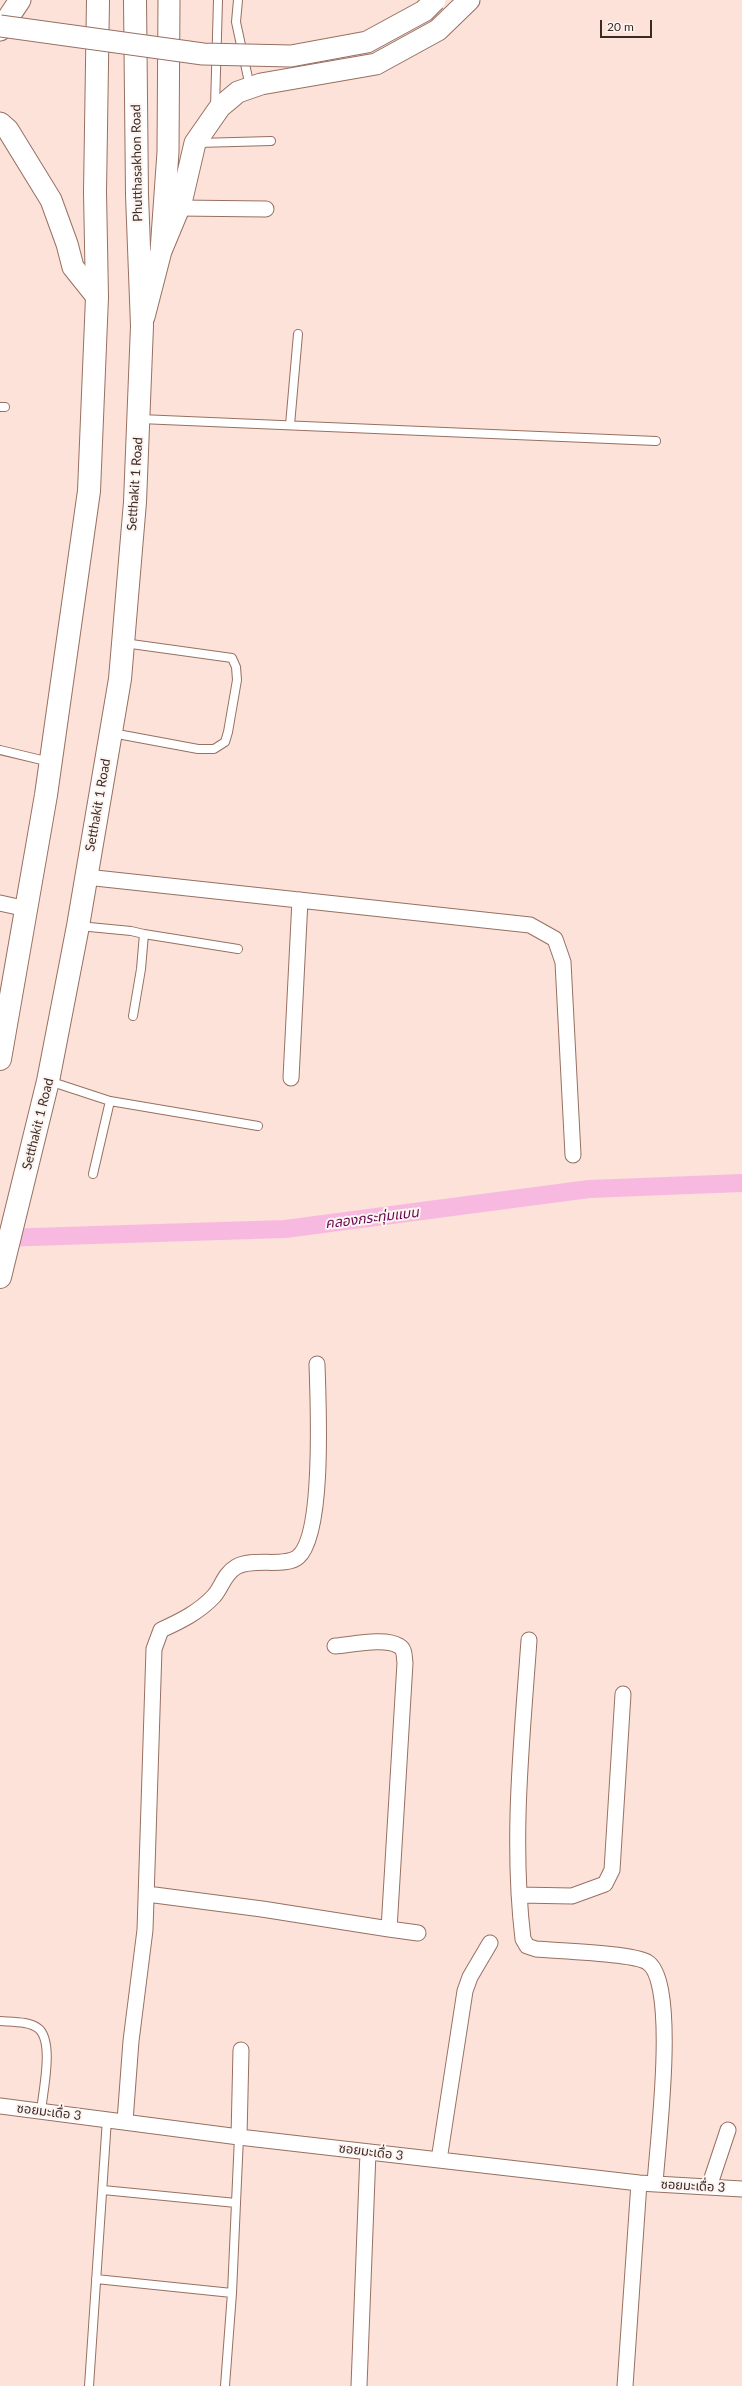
<!DOCTYPE html>
<html>
<head>
<meta charset="utf-8">
<style>
  body { margin:0 }
  #map { position:relative; width:742px; height:2386px; overflow:hidden; background:#fde2d9; font-family:Lato,sans-serif }
  canvas { display:block }
  .scale { position:absolute; left:600px; top:20px; width:52px; height:18px; box-sizing:border-box; border:2px solid #3a2a24; border-top:0; padding-left:5px; font-size:12px; line-height:14px; white-space:nowrap; color:#3a2a24; -webkit-text-stroke:3px #fdf4f1; paint-order:stroke }
</style>
</head>
<body>
<div id="map">
<canvas width="742" height="2386"></canvas>
<div class="scale">20 m</div>
</div>
<script>
const c = document.querySelector('canvas').getContext('2d');
c.lineJoin = 'round';
function strokePath(path, color, width, dash) { c.strokeStyle = color; c.lineWidth = width; c.lineCap = dash ? 'butt' : 'round'; c.setLineDash(dash || []); c.stroke(path); }
function write(font, color, halo, rows, align = 'center') {
  c.font = font + ' Lato,"Noto Sans Thai",sans-serif'; c.lineWidth = 4; c.setLineDash([]); c.textBaseline = 'middle'; c.strokeStyle = halo; c.fillStyle = color; for (const [text, x, y, turn = 0] of rows) {
    c.save(); c.translate(x, y); c.rotate((+turn || 0) * Math.PI / 180); c.textAlign = isNaN(turn) ? turn : align; if (halo) c.strokeText(text, 0, 0); c.fillText(text, 0, 0); c.restore();
  }
}
const canal = new Path2D(`
  M0,1238L285,1229L589,1189L742,1183`);
const lane = new Path2D(`
  M238,0L236,22L250,87
  M215,107L218,0
  M198,143L271,141
  M0,407H5
  M140,419L656,441
  M290,425L298,334
  M112,733L198,749H214L225,742L228,732L237,680L236,667L232,658L124,643
  M0,750L50,762
  M79,926L131,931L144,934L141,969L133,1016
  M144,934L238,949
  M49,1081L110,1101L258,1126
  M93,1174L110,1101
  M0,2021C12,2022 30,2021 39,2029C54,2043 43,2091 41,2111
  M103,2190L236,2203L232,2293
  M236,2203L239,2137
  M96,2279L232,2293L225,2386
  M89,2386L107,2119`);
const street = new Path2D(`
  M178,208L266,209
  M86,877L530,925L555,939L563,962L573,1155
  M0,903L27,909
  M291,1078L300,900
  M529,1640C522,1740 511,1839 523,1939L527,1946L536,1949C557,1951 633,1953 647,1962C679,1981 657,2147 655,2184
  M147,1894L262,1909L389,1929L405,1663C404,1656 405,1649 399,1646C385,1637 351,1645 335,1646
  M519,1895L572,1896L605,1884L612,1870L623,1694
  M389,1929L418,1933
  M0,2106L239,2137L639,2183L742,2189
  M125,2121L131,2041L145,1930L154,1649L161,1630C181,1621 199,1612 214,1596C222,1587 224,1574 236,1567C253,1557 285,1568 298,1557C325,1534 318,1401 317,1364
  M239,2137L241,2050
  M439,2160L465,1991L470,1977L490,1943
  M709,2187L728,2130
  M359,2386L368,2152
  M625,2386L639,2183`);
const secondary = new Path2D(`
  M0,30L20,0
  M0,123L8,130L51,200L67,244L73,267L97,297
  M161,251L181,203L195,143L220,107L238,92L261,84L376,64L438,30L469,0
  M144,317L161,251L168,152L169,0`);
const primary = new Path2D(`
  M0,1059L46,795L89,491L97,297L95,192L98,0
  M0,1277L48,1081L78,926L120,679L135,502L142,326L137,195L135,0`);
const secondaryBridge = new Path2D(`
  M0,26L203,54L291,56L367,42L424,11L435,0`);
const streetNames = [
  ["Phutthasakhon Road",137,163,-91],
  ["Setthakit 1 Road",135,484,-86],
  ["Setthakit 1 Road",98,805,-80],
  ["Setthakit 1 Road",38,1124,-76],
  ["ซอยมะเดื่อ 3",49,2112,7],
  ["ซอยมะเดื่อ 3",371,2152,7],
  ["ซอยมะเดื่อ 3",693,2186,3]
];
const waterNames = [
  ["คลองกระทุ่มแบน",372,1218,-7]
];
strokePath(canal, '#f8b9e1', 18);
strokePath(lane, '#977062', 10);
strokePath(street, '#977062', 17);
strokePath(secondary, '#977062', 23);
strokePath(primary, '#977062', 24);
strokePath(lane, '#fff', 8);
strokePath(street, '#fff', 15);
strokePath(secondary, '#fff', 21);
strokePath(primary, '#fff', 22);
strokePath(secondaryBridge, '#977062', 23, []);
strokePath(secondaryBridge, '#fff', 21);
write('13px', '#3a2a24', '#fdf4f1', streetNames);
write('italic 14px', '#660750', '#fdf4f1', waterNames);
</script>
</body>
</html>
